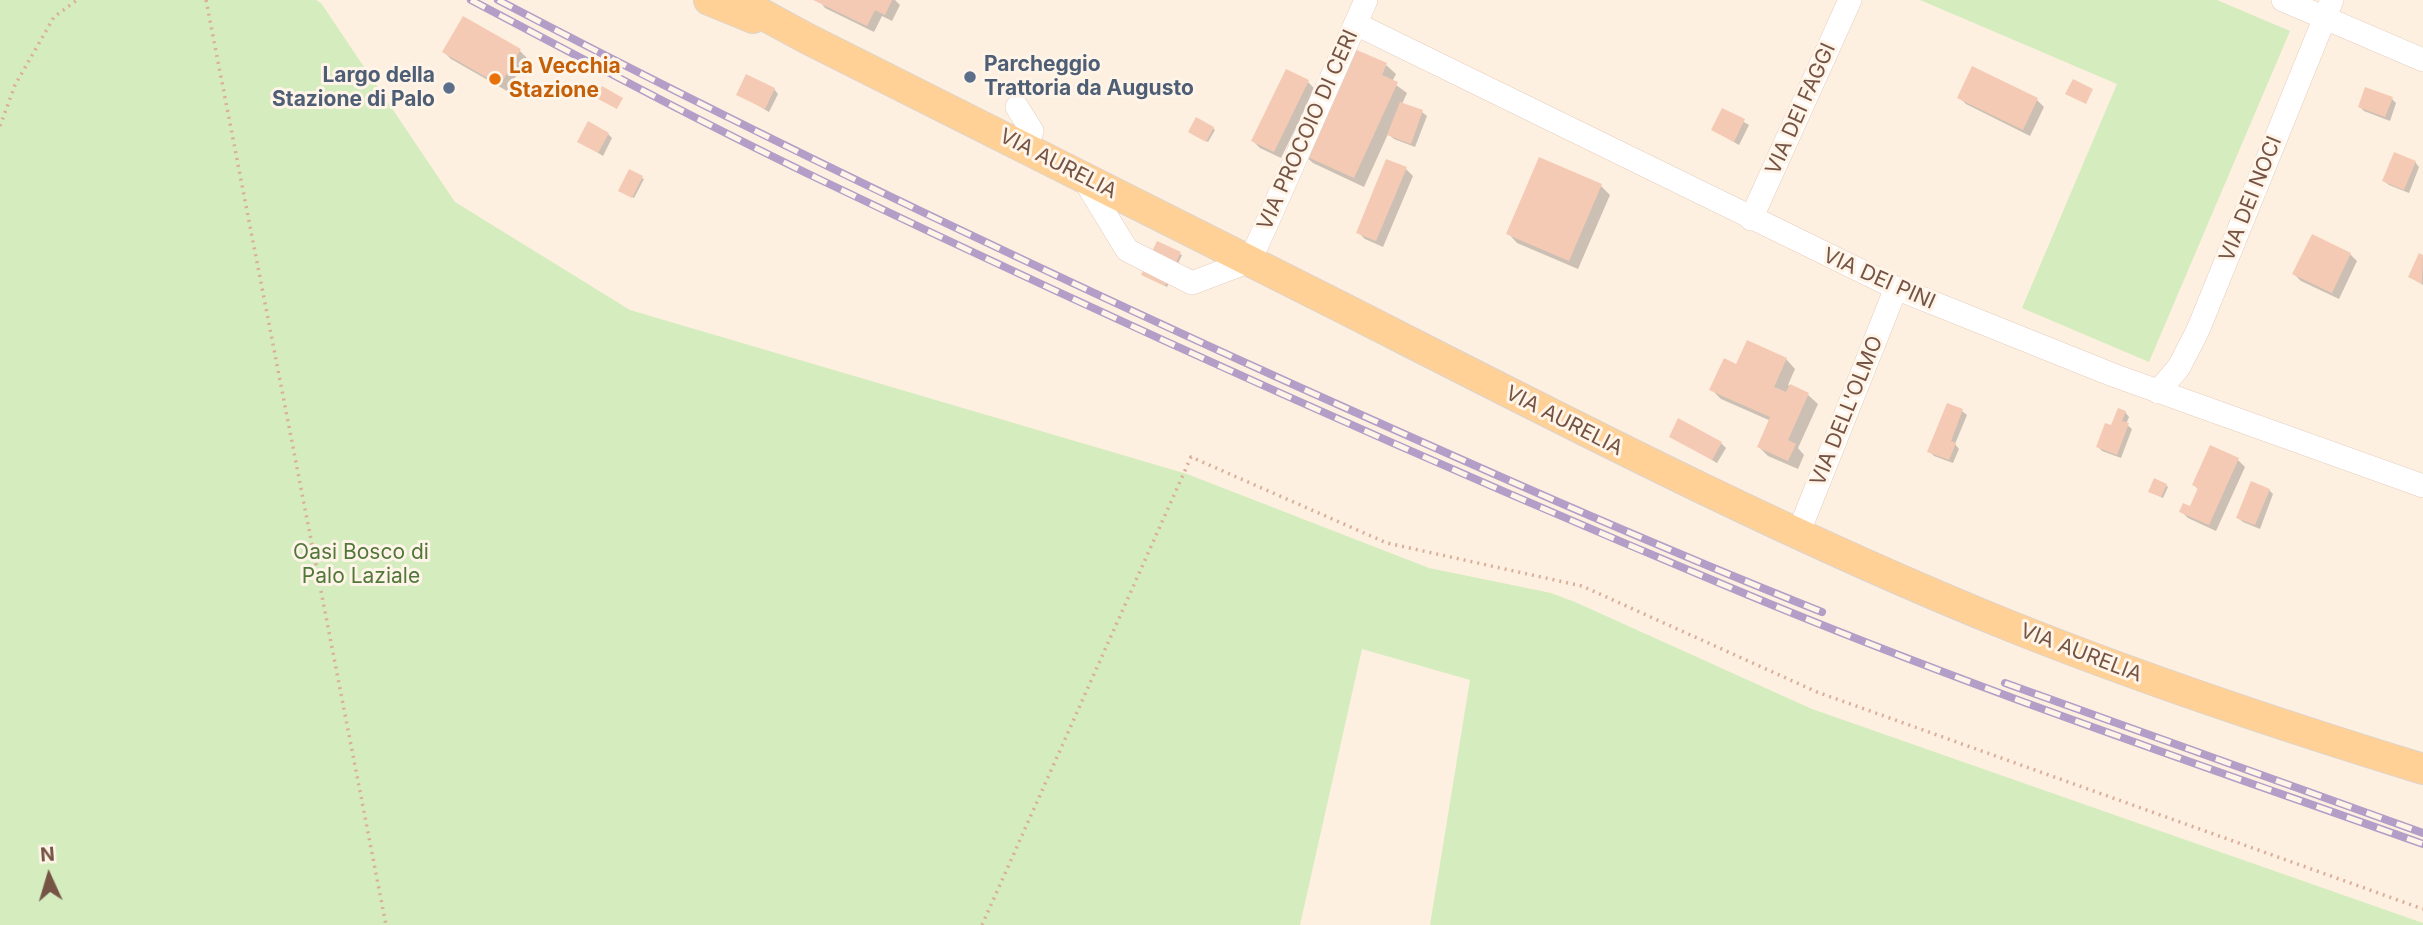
<!DOCTYPE html>
<html>
<head>
<meta charset="utf-8">
<style>
  body { margin:0 }
  #map { position:relative; width:2423px; height:925px; overflow:hidden; background:#fef0e0; font-family:Inter,sans-serif }
  canvas { display:block }
  .north { position:absolute; left:14px; top:841px; width:70px; height:70px; -webkit-text-stroke:5px #fff4e8; paint-order:stroke; rotate:356deg; font-size:19px; font-weight:700; line-height:28px; text-align:center; color:#765445 }
  .north::after { content:''; display:block; margin:auto; width:24px; height:32px; background:#765445; clip-path:polygon(50% 0,100% 100%,50% 72%,0 100%) }
</style>
</head>
<body>
<div id="map">
<canvas width="2423" height="925"></canvas>
<div class="north">N</div>
</div>
<script>
const c = document.querySelector('canvas').getContext('2d');
c.lineJoin = 'round';
function fill(path, color) { c.fillStyle = color; c.fill(path, 'evenodd'); }
function strokePath(path, color, width, dash) { c.strokeStyle = color; c.lineWidth = width; c.lineCap = dash ? 'butt' : 'round'; c.setLineDash(dash || []); c.stroke(path); }
function write(font, color, halo, rows, align = 'center') {
  c.font = font + ' Inter,sans-serif'; c.lineWidth = 6; c.setLineDash([]); c.textBaseline = 'middle'; c.strokeStyle = halo; c.fillStyle = color; for (const [text, x, y, turn = 0] of rows) {
    c.save(); c.translate(x, y); c.rotate((+turn || 0) * Math.PI / 180); c.textAlign = isNaN(turn) ? turn : align; if (halo) c.strokeText(text, 0, 0); c.fillText(text, 0, 0); c.restore();
  }
}
const green = new Path2D(`
  M0,0H316L321,3L455,202L630,310L1187,474L1429,568L1551,593L1575,602L1812,709L2423,923V925H1430L1470,680L1362,649L1300,925H0Z
  M1920,0H2217L2290,31L2149,362L2022,308L2117,84Z`);
const shadow = new Path2D(`
  M819,0H895L900,5L892,21L882,16L874,32L825,8Z
  M1351,49L1386,65L1396,74L1392,82L1407,93L1402,104L1422,112L1427,116L1415,147L1394,139L1388,134L1364,187L1313,163L1303,154Z
  M520,51L527,58L507,91L451,59L444,52Z
  M1308,82L1315,89L1281,158L1260,148L1253,141Z
  M774,89L778,94L769,112L738,94Z
  M1959,97L2037,100L2044,107L2030,136L1966,104Z
  M2392,99L2396,103L2390,121L2364,111L2360,107Z
  M1723,110L1749,125L1739,145L1713,130Z
  M1213,128L1215,130L1208,142L1192,134Z
  M608,134L612,138L603,156L579,141Z
  M2415,162L2419,167L2409,193L2389,185L2384,181Z
  M1406,169L1413,176L1383,247L1365,239L1358,232Z
  M642,178L644,179L634,198L622,192Z
  M1601,186L1610,195L1578,269L1517,243L1508,233Z
  M1180,254L1182,255L1167,287L1145,276Z
  M2350,254L2357,261L2339,299L2301,281L2294,274Z
  M2420,256L2423,257V285L2410,277Z
  M1786,359L1795,369L1788,385L1808,395L1818,404L1798,448L1804,455L1798,469L1768,456L1759,447L1771,421L1721,399L1711,389L1737,366Z
  M1962,411L1967,415L1955,444L1959,449L1953,463L1934,456L1929,451Z
  M2125,412L2129,417L2126,424L2132,429L2121,458L2102,451L2098,447Z
  M1671,436L1721,443L1726,448L1717,463Z
  M2211,448L2238,460L2245,467L2216,531L2188,518L2181,511L2191,508L2199,490L2194,485Z
  M2166,485L2168,487L2163,498L2152,493Z
  M2269,490L2273,494L2260,529L2243,522L2238,518Z`);
const building = new Path2D(`
  M813,0H892L885,15L875,10L867,26Z
  M463,16L521,49L500,85L442,52Z
  M1350,47L1387,63L1382,75L1398,82L1354,178L1301,154Z
  M1972,66L2038,98L2023,130L1957,98Z
  M1286,69L1309,80L1274,152L1251,141Z
  M746,74L775,88L765,109L736,95Z
  M2073,79L2093,89L2086,104L2065,94Z
  M602,86L623,98L617,109L596,98Z
  M2365,87L2393,97L2385,117L2358,107Z
  M1400,102L1423,110L1411,144L1387,135Z
  M1722,108L1745,119L1734,142L1711,130Z
  M1196,117L1214,127L1206,142L1188,132Z
  M588,121L609,133L598,153L577,142Z
  M2394,152L2416,161L2404,190L2382,181Z
  M1539,157L1602,184L1569,261L1506,234Z
  M1386,159L1407,167L1376,241L1356,233Z
  M629,169L643,176L632,198L618,191Z
  M2312,234L2351,253L2332,293L2292,274Z
  M1157,241L1181,252L1165,286L1141,275Z
  M2419,253L2423,255L2422,284L2408,277Z
  M1747,340L1787,358L1774,387L1786,392L1790,384L1809,393L1788,440L1796,444L1788,461L1757,447L1770,417L1709,390L1724,358L1736,364Z
  M1947,403L1963,409L1951,441L1956,443L1949,460L1927,452Z
  M2118,408L2126,411L2122,421L2129,423L2117,455L2096,447L2105,423L2111,425Z
  M1678,418L1722,442L1712,460L1669,437Z
  M2210,445L2239,458L2209,525L2179,512L2183,503L2190,506L2198,488L2192,485Z
  M2154,478L2167,484L2161,497L2148,492Z
  M2251,481L2270,489L2255,525L2236,518Z`);
const path = new Path2D(`
  M206,0L386,925
  M0,126L15,85L54,17L77,0
  M982,925L1191,457L1387,543L1582,586L1817,692L2423,909`);
const minor = new Path2D(`
  M2283,0L2423,60
  M1356,24L1896,288L2113,375L2423,486
  M1017,107L1032,131L1026,148
  M1082,176L1127,250L1192,283L1250,261L1366,0
  M1751,219L1850,0
  M2158,392L2179,367L2198,330L2332,0
  M1798,534L1896,288`);
const major = new Path2D(`
  M709,0L753,18
  M736,0L806,38C984,127 1163,216 1341,307C1561,419 1780,533 2010,626C2145,680 2283,726 2423,769`);
const rail = new Path2D(`
  M471,0C587,61 704,124 823,181C1125,326 1431,463 1741,592C1964,685 2195,763 2423,844
  M498,0C758,136 1023,262 1290,383C1466,462 1643,541 1822,612
  M2005,683L2423,833`);
const markers = [
  [970,77,7,"#5c6f8a"],
  [495,79,7,"#e8710a"],
  [449,88,7,"#5c6f8a"]
];
const serviceNames = [
  ["Parcheggio",984,65],
  ["Trattoria da Augusto",984,89],
  ["Largo della",435,76,"right"],
  ["Stazione di Palo",435,100,"right"]
];
const foodNames = [
  ["La Vecchia",509,67],
  ["Stazione",509,91]
];
const streetNames = [
  ["VIA DEI FAGGI",1801,109,-66],
  ["VIA PROCOIO DI CERI",1308,130,-66],
  ["VIA AURELIA",1058,164,27],
  ["VIA DEI NOCI",2251,199,-68],
  ["VIA DEI PINI",1879,279,24],
  ["VIA DELL'OLMO",1847,411,-68],
  ["VIA AURELIA",1564,421,27],
  ["VIA AURELIA",2081,653,21]
];
const parkNames = [
  ["Oasi Bosco di",361,553],
  ["Palo Laziale",361,577]
];
fill(green, '#d4ecbe');
fill(shadow, '#0003');
fill(building, '#f5cab5');
strokePath(minor, '#e4cdbe', 24);
strokePath(major, '#dbd3cf', 32);
strokePath(path, '#daae99', 3.5, [2, 5]);
strokePath(minor, '#fff', 23);
strokePath(major, '#ffd196', 30);
strokePath(rail, '#b29ec7', 8);
strokePath(rail, '#fff4e8', 5, [16]);
for (const [x, y, r, color] of markers) { const dot = new Path2D(); dot.arc(x, y, r, 0, 2 * Math.PI); c.fillStyle = color; c.fill(dot); strokePath(dot, '#fff4e8', 2.5); }
write('bold 21px', '#4e5e75', '#fff4e8', serviceNames, 'left');
write('bold 21px', '#c56008', '#fff4e8', foodNames, 'left');
write('21px', '#765445', '#fff4e8', streetNames);
write('21px', '#51773a', '#fff4e8', parkNames);
</script>
</body>
</html>
